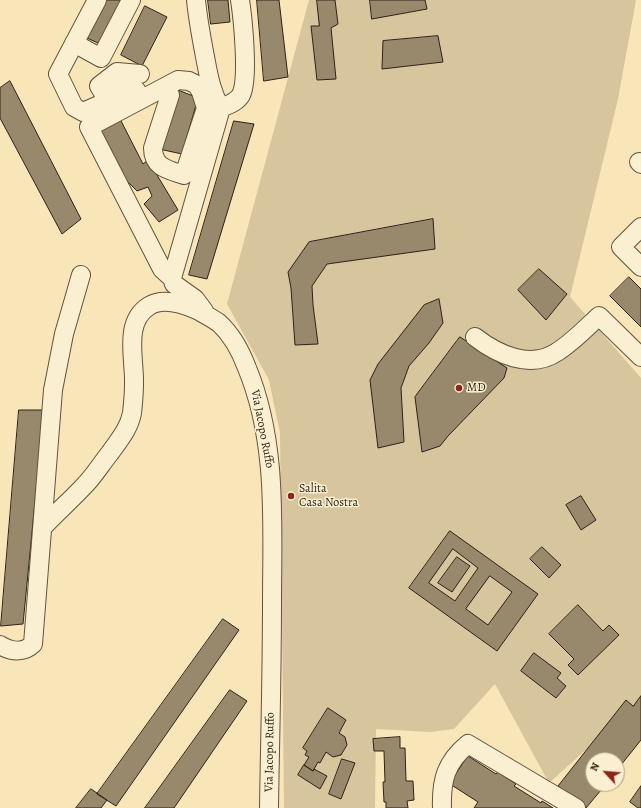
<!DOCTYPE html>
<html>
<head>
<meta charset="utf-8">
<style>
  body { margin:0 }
  #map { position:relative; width:641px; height:808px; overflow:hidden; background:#f8e6b8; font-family:Alegreya,serif }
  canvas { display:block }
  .north { position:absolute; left:585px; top:752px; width:40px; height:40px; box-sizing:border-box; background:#faefd1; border:1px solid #a99d87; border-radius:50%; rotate:296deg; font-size:11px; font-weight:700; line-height:16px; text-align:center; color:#2f2219 }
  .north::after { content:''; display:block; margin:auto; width:14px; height:18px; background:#8f2418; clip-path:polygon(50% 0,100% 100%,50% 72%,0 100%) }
</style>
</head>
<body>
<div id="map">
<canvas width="641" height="808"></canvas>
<div class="north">N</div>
</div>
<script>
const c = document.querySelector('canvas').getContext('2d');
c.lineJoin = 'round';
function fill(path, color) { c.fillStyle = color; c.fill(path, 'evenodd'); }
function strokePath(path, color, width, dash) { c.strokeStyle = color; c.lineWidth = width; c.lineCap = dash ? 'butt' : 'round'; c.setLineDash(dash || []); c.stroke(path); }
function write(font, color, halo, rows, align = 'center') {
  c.font = font + ' Alegreya,serif'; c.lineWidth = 3; c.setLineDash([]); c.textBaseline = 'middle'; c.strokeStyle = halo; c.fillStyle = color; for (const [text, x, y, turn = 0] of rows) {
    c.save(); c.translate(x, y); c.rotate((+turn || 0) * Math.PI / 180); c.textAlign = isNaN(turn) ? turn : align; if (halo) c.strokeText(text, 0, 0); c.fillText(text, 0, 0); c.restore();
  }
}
const green = new Path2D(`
  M309,0H636L618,99L570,297L641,378V700L549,783L495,684L454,729L430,732L376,729L375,808H284L280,433L269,380L227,304Z`);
const building = new Path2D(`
  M102,0H125L102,45L83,36Z
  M208,0H228L230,22L211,24Z
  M257,0H279L288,77L264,81Z
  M317,0H335L338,24L331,28L336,79L317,80L311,26H319Z
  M370,0H425L427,9L372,19Z
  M145,6L167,17L142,66L121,55Z
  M438,36L443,62L382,69L383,41Z
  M10,81L81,219L62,234L0,118V88Z
  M178,90L198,98L182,154L159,149Z
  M118,115L143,164L148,160L178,210L159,222L144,204L152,196L148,187L137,191L123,177L96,131Z
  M234,121L254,124L207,279L189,275Z
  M433,219L435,249L327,264L312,286L313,305L318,344L295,345L291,288L288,272L309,242Z
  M539,269L567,294L546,320L518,290Z
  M629,277L641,289V327L610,296Z
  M439,299L443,323L429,343L409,366L401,388L404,442L378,448L370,380L378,364L424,305Z
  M460,337L507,368L504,378L448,436L440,446L422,452L415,397Z
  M19,410H44L23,624L1,626Z
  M581,496L596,520L581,530L566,505Z
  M450,531L538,594L497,651L409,588ZM453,549L478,568L455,601L429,583ZM490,576L512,592L488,625L466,609Z
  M542,547L561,565L549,578L530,559Z
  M457,557L470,566L452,592L438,583Z
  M578,605L603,631L609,625L619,635L578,675L568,665L574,659L549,634Z
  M223,619L239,630L116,806L97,794Z
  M534,653L561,673L557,678L566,686L556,698L521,671Z
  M230,690L247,701L174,808H145Z
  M641,696V740L617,770V760H593V784H606L586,808L558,786L626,700L633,706Z
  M328,708L346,720L339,733L345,737L347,745L341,755L333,757L326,752L320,763L318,762L313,771L304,765L309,757L305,755L307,751L303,748Z
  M400,737V748H405L406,781H413L414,800L407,801L408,808H386V802H384L383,782H385L384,751H374L373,739Z
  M468,756L496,774L498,772L516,784L514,786L541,803L542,801L553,808H474L478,802L450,784Z
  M342,759L355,763L341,799L329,794Z
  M304,765L313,771L314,769L327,776L320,789L298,775Z
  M641,786V808H638L630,802Z
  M91,789L107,800L101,808H76Z`);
const minor = new Path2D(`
  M97,0L58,74L74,107L83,112L99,105L125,87L136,90L142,99
  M196,0C198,21 202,41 206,62C209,78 212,93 220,107
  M74,43L101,58L131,0
  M166,87L170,95L153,148C153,168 169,170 184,175L206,108L201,92L197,85L189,81L178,80L89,127L162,269L172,278
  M107,99L99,86L117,72L140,74
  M639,162L641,164
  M641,227L621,247L641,267
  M204,311L195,299L174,284L172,278L221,108C228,105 237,102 241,95C249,79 243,20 240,0
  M475,337C497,354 530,370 557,352C573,342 586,328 599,316L641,357
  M43,527C56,513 71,500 84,486C94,476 101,464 110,453C119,440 129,429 132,413C133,404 134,393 134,384C135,360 123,322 149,306C163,297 183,304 197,310C204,314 212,318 219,323C232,335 241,352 247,368C278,443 272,525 272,603C272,672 270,740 269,808
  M0,645C11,652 24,653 33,644L53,390L64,334L81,275
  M442,808C441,780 446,762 468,744L576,808`);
const markers = [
  [459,388,4,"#8f2418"],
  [291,496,4,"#8f2418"]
];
const poiNames = [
  ["MD",467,388],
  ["Salita",299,489],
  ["Casa Nostra",299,503]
];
const streetNames = [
  ["Via Jacopo Ruffo",262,429,79],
  ["Via Jacopo Ruffo",270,752,-89]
];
fill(green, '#d6c59d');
fill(building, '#98886c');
strokePath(building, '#2f2219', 1);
strokePath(minor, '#615341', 20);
strokePath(minor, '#faefd1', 18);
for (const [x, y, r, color] of markers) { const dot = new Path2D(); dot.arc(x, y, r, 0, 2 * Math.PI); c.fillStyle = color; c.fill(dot); strokePath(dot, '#faefd1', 1.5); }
write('12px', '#2f2219', '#faefd1', poiNames, 'left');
write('12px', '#2f2219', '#faefd1', streetNames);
</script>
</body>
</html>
